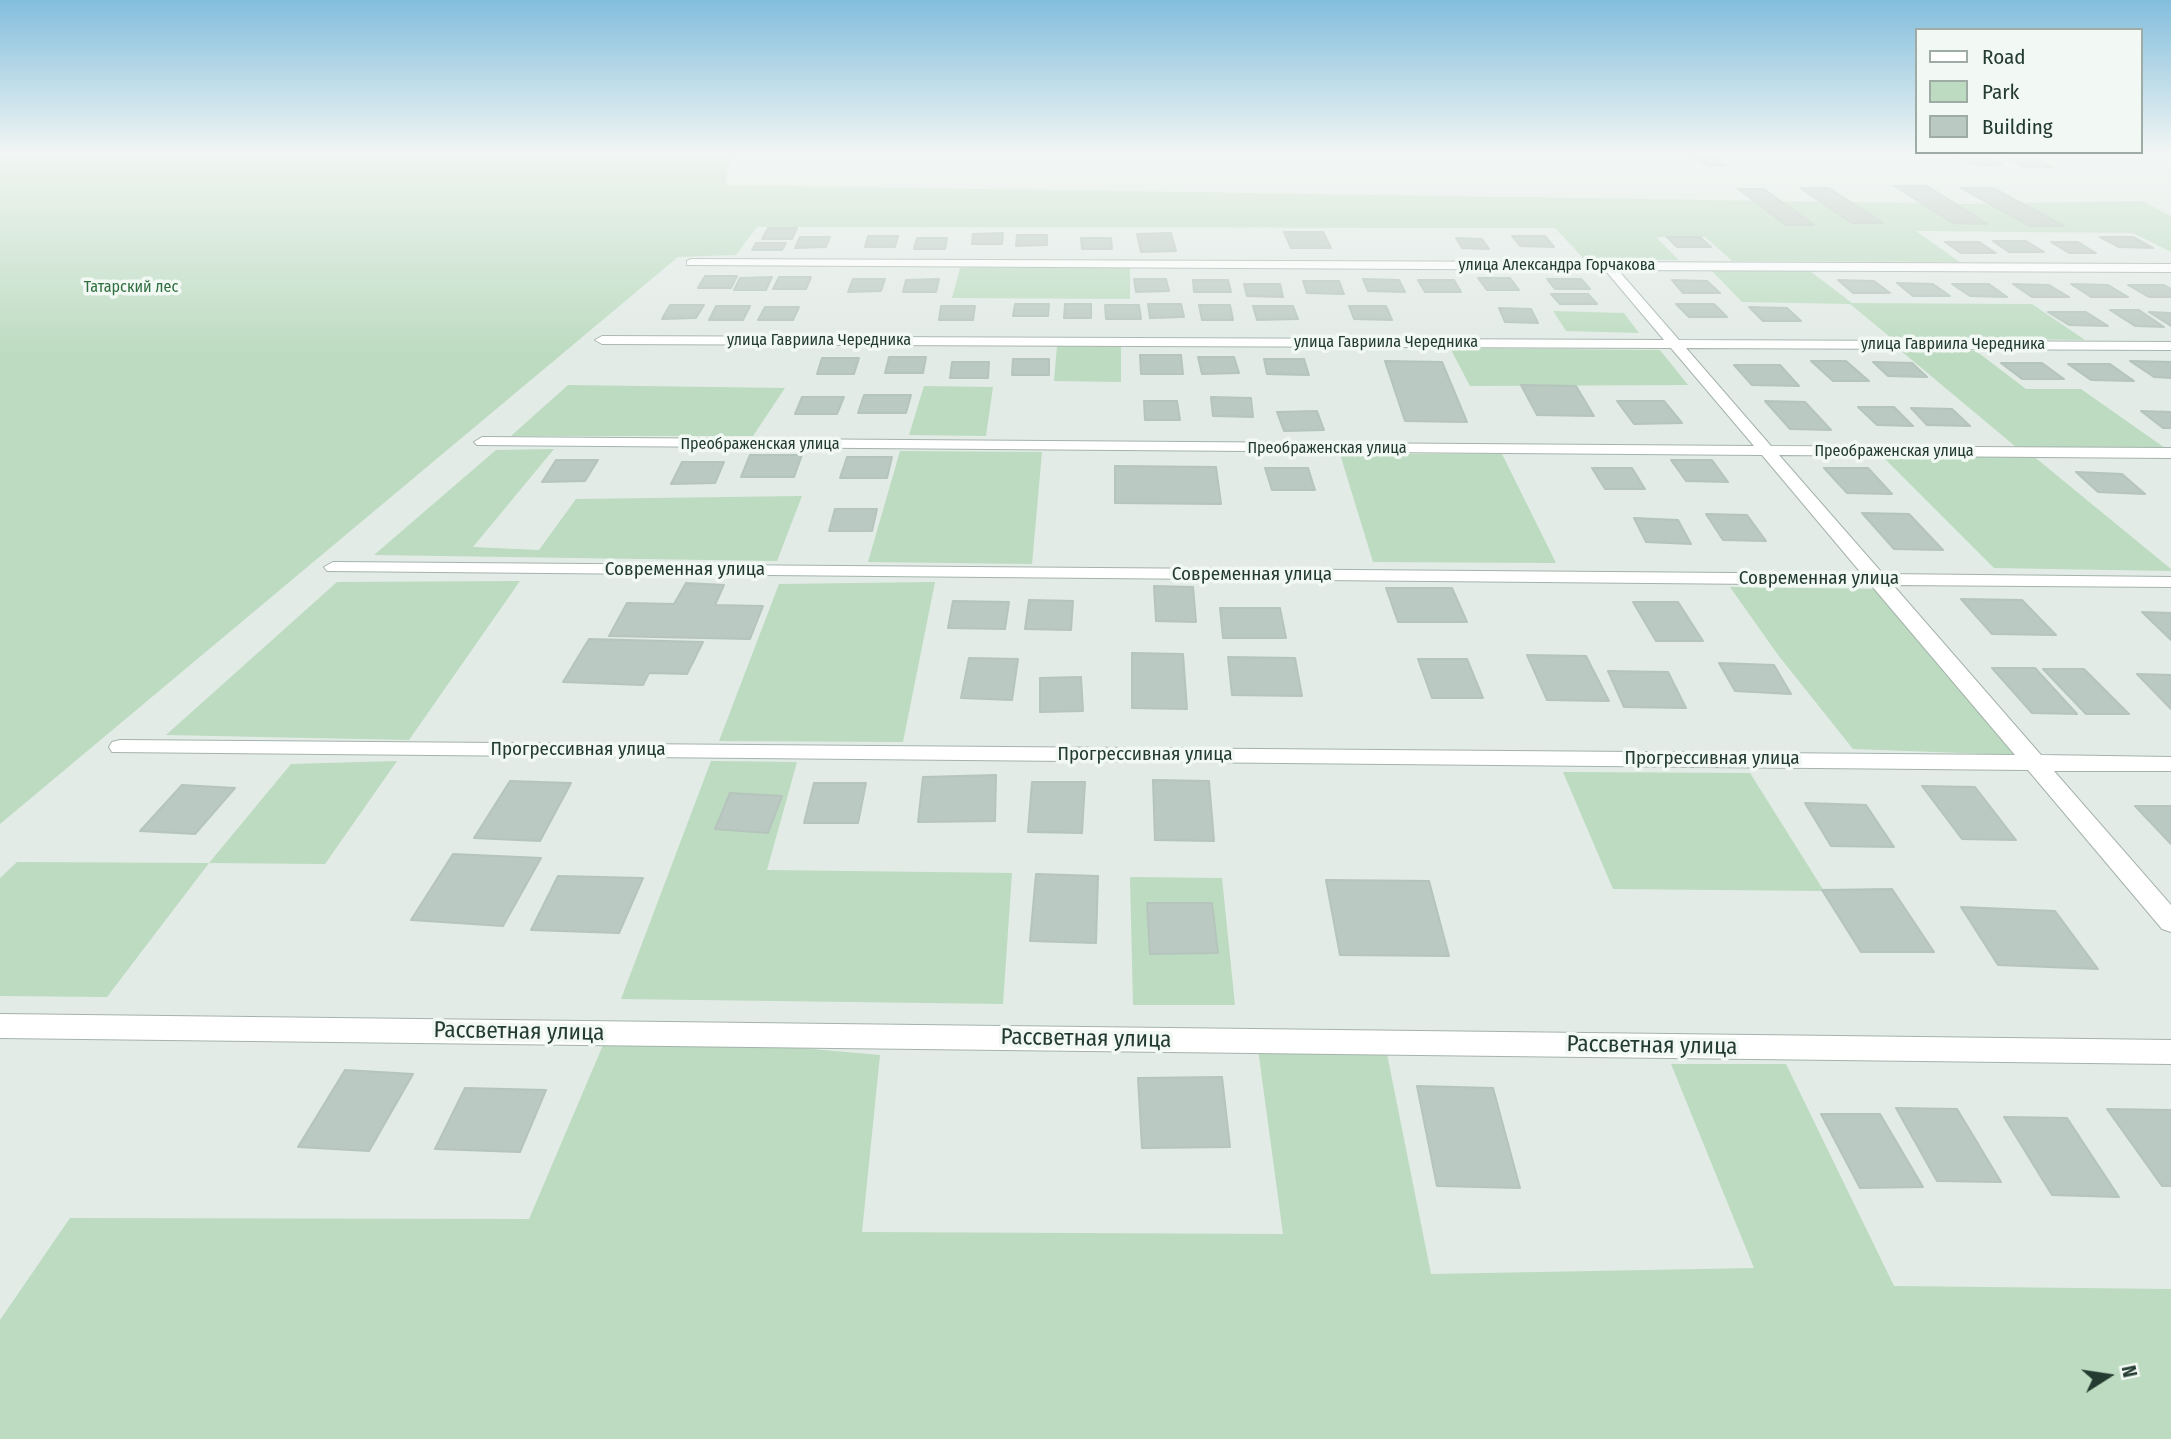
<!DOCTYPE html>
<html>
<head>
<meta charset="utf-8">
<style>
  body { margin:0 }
  #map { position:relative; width:2171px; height:1439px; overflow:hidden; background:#e2ebe6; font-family:"Fira Sans Condensed",sans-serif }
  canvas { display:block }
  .legend { position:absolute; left:1915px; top:28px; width:228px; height:126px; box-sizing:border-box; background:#f2f8f4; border:2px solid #9faca6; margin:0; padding:9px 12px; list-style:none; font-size:21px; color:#233b31 }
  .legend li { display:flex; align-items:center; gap:14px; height:35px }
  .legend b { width:35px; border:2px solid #9faca6 }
  .north { position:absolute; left:2073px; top:1341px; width:70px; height:70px; -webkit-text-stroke:5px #f2f8f4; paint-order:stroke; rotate:78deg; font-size:19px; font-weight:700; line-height:28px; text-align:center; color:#233b31 }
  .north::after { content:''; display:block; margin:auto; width:24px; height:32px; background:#233b31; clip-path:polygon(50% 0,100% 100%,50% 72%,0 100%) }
</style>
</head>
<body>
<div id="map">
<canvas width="2171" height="1439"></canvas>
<ul class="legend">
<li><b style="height:9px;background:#fff"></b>Road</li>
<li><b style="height:19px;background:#bcdbc0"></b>Park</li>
<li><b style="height:19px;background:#bac9c1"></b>Building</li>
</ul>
<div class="north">N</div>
</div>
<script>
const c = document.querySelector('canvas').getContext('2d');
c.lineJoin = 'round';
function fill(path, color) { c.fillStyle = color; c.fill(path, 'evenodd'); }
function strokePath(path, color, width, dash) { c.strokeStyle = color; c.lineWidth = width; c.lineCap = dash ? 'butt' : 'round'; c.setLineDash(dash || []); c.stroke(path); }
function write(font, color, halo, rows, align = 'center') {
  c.font = font + ' "Fira Sans Condensed",sans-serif'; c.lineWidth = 7; c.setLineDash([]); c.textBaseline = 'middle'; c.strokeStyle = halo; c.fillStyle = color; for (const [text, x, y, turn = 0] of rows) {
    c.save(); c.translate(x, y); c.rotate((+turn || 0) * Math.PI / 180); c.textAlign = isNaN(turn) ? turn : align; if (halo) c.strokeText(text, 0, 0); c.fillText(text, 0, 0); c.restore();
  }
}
const green = new Path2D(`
  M0,155H731L725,185L1970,204L2142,201L2171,216V252L2133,233L1916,231L1960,262L1732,261L1705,237H1656L1679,260H1585L1555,228L757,227L736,255L678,257L0,824Z
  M1130,266V299L952,298L960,268Z
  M1712,271H1810L1852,303L2032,304L2085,340L1890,337L1850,304L1742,302Z
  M1553,311L1624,313L1639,333L1566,331Z
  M1121,345V382L1054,381L1057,346Z
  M1450,348L1660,350L1688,385L1470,386Z
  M1900,350L1976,351L2026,389H2081L2165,448L2016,447Z
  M568,385L785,388L753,436H511Z
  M924,386L993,387L986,436L909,435Z
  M554,449L473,547L539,550L576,499L802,496L777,561L374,555L496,450Z
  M900,451L1042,452L1032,564L868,562Z
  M1340,454H1502L1556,563L1373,562Z
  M2032,455L2171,569V571L1994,568L1882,456Z
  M520,581L409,740L166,735L337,582Z
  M935,582L903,742L719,741L779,584Z
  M1730,587L1877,589L2016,755L1853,749L1778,655Z
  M397,761L325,864L209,863L107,997L0,996V878L17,862L209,863L291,764Z
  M711,761L797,762L767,870L1012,873L1003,1004L621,999Z
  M1563,772L1750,773L1824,891L1613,889Z
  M1130,877L1222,878L1235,1005H1133Z
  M609,1031L880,1055L862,1232L1283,1234L1258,1049L1387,1054L1431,1274L1754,1268L1671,1064H1786L1894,1286L2171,1289V1439H0V1320L70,1218L529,1219Z`);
const building = new Path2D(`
  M1693,156H1712L1727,166H1708Z
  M1960,158H1989L2003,165H1974Z
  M2007,158H2036L2053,167H2024Z
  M1894,186H1927L1988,224L1953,223Z
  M1800,188H1829L1883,223H1852Z
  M1961,188H1993L2064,226H2030Z
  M1738,189H1764L1814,225H1786Z
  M768,228H797L792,239H762Z
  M1284,232H1323L1331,248H1291Z
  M1003,233L1002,244H972L973,234Z
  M1171,233L1176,251L1141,252L1137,234Z
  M1017,235H1047V245L1016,246Z
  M868,236H898L895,247H865Z
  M1512,236H1545L1554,247L1520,246Z
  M800,237H830L826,247L795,248Z
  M1667,237H1700L1711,247H1677Z
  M2100,237H2133L2153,248L2119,247Z
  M917,238H947L945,249H914Z
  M1081,238H1111L1112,249H1082Z
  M1456,238L1482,239L1489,249L1462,248Z
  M1993,241H2026L2044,252H2009Z
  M1945,242H1979L1996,253H1961Z
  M2051,242H2078L2096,253H2069Z
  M756,243H786L782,250H752Z
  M705,276H737L731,288H698Z
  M772,277L766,290H734L740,278Z
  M779,277H811L806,289H773Z
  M1478,278H1510L1519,290H1487Z
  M853,279H885L881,291L848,292Z
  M939,279L936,292H903L906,280Z
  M1134,279H1166L1169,291L1136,292Z
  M1363,279L1399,280L1405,292L1368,291Z
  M1547,279H1581L1590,289H1555Z
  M1193,280H1228L1231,292H1194Z
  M1418,280H1454L1461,292H1425Z
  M1672,280L1707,281L1720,293H1683Z
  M1838,280L1874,281L1890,293H1853Z
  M1303,281H1339L1344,294L1307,293Z
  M1897,283L1933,284L1950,296H1913Z
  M1244,284H1280L1283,297L1247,296Z
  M1952,284H1989L2007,297L1970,296Z
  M2013,284L2049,285L2069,297H2032Z
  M2071,284L2108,285L2128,297H2091Z
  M2128,285H2164L2171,289V297H2149Z
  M1551,294H1588L1597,304H1560Z
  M1015,304H1049L1048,316H1013Z
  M1065,304H1091V318H1064Z
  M1148,304H1181L1184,317L1150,318Z
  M1676,304H1714L1727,317H1689Z
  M670,305H704L696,318L662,319Z
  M1105,305H1139L1141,319H1106Z
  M1199,305H1230L1233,320H1202Z
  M716,306H750L743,320H709Z
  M941,306H975L973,320H939Z
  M1253,306H1293L1298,319L1257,320Z
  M1349,306H1386L1392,320L1354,319Z
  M765,307H799L793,320H758Z
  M1749,307L1787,308L1801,321H1763Z
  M1499,308L1531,309L1538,323L1505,322Z
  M2110,310H2139L2164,327L2135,326Z
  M2048,312H2086L2108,326L2069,325Z
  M2149,312L2171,313V326Z
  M1140,355H1181L1183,374H1141Z
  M889,357H926L923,373H885Z
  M1198,357H1234L1239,373L1202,374Z
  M822,358H859L854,374H817Z
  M1013,359H1049V375H1012Z
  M1264,359H1304L1309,375L1267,374Z
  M1385,361L1442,362L1467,422L1405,421Z
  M1811,361H1846L1869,381H1833Z
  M2130,361L2171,362V378L2154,377Z
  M952,362H989L988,378H950Z
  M1873,362L1912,363L1927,377L1888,376Z
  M2001,363H2042L2064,379H2022Z
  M2068,364H2110L2134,381L2091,380Z
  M1734,365H1780L1799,386L1752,385Z
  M1521,385L1576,386L1594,416L1537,415Z
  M864,395H911L906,413H858Z
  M802,397H844L837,414H795Z
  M1211,397L1251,398L1253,417L1213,416Z
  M1144,401H1177L1180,420H1145Z
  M1617,401H1664L1682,423L1634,424Z
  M1765,401L1805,402L1831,430L1790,429Z
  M1858,407H1894L1913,426L1877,425Z
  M1911,408L1952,409L1970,426L1927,425Z
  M1317,411L1324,430L1284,431L1277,412Z
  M2141,411L2171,412V428H2163Z
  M750,455H802L794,477H741Z
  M847,457H892L887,478H840Z
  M556,460H598L585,481L542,482Z
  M1671,460H1712L1728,482L1686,481Z
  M682,462H724L715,483L671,484Z
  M1115,466L1216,467L1221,504L1115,503Z
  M1265,468H1308L1315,490H1272Z
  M1592,468H1632L1645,489H1605Z
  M1824,468H1868L1892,494L1847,493Z
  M2076,472L2122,474L2145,494L2098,492Z
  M835,509H877L872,531H829Z
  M1862,513L1909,514L1943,550L1894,549Z
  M1706,514L1747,515L1766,541L1723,540Z
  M1634,518L1678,520L1691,544L1646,542Z
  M686,583L724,585L715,605L763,606L750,639L609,636L627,603L674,604Z
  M1154,586L1193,587L1196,622L1156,621Z
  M1386,588H1452L1467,622H1398Z
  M1961,599L2022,600L2056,635L1992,634Z
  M1029,600L1073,601L1071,630L1025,629Z
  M953,601L1009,602L1005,629L948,628Z
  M1633,602H1678L1703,641H1656Z
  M1220,608H1280L1286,638H1223Z
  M2142,612L2171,613V640Z
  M589,639L703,642L687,674L649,673L643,685L563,682Z
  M1132,653L1183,654L1187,709L1132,708Z
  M1527,655L1586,656L1609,701L1547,700Z
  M1228,657L1295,658L1302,696L1232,695Z
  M969,658L1018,659L1012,700L961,698Z
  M1418,659H1467L1483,698H1432Z
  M1719,663L1774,665L1791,694L1735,691Z
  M1992,668H2035L2077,714L2032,713Z
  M2043,669H2084L2129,714H2086Z
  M1608,671L1668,672L1686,708L1624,707Z
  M2137,674L2171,675V709Z
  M1081,677L1083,711L1040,712V678Z
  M996,775L995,821L918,822L923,777Z
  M1153,780L1209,781L1214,841L1155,840Z
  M510,781L571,783L540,841L474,838Z
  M1032,782H1085L1082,833L1028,832Z
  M814,783H866L858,823H804Z
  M182,785L235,788L195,834L140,831Z
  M1922,786L1975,787L2016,840L1962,839Z
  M730,793L782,796L768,833L715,829Z
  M1805,803L1866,805L1894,847L1831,846Z
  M2135,806H2171V844Z
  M453,854L541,858L503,926L411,920Z
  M1036,874L1098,876L1096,943L1030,941Z
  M558,876L643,878L619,933L531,930Z
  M1326,880L1429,881L1449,956L1340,955Z
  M1892,889L1934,952H1861L1822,890Z
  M1147,903H1212L1218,953L1150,954Z
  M1961,907L2055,911L2098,969L1998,965Z
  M345,1070L413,1074L369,1151L298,1147Z
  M1222,1077L1230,1147L1142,1148L1138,1078Z
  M1417,1086L1493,1088L1520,1188L1437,1186Z
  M465,1088L546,1090L520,1152L435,1149Z
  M1896,1108L1957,1109L2001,1182L1937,1181Z
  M2107,1109L2171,1110V1186H2162Z
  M1821,1114H1880L1923,1187L1860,1188Z
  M2004,1117L2067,1118L2119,1197L2052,1195Z`);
const minor = new Path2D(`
  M691,259L2171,264V272L1618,270L1679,340L2171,342V350L1686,348L1771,446L2171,448V458L1779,455L1883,574L2171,577V587L1893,585L2041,755L2171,757V771H2054L2171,905V932L2162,929L2028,770L112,752L109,747L112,742L120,740L2015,755L1871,585L327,571L324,567L333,562L1862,574L1762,455L477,445L474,442L482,437L1754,446L1671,348L602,344L595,340L602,336L1664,340L1605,270L687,265V261Z
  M0,1014L2171,1040V1064L0,1038Z`);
const farStreetnames = [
  ["улица Александра Горчакова",1557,266],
  ["улица Гавриила Чередника",819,341],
  ["улица Гавриила Чередника",1386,343],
  ["улица Гавриила Чередника",1953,345],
  ["Преображенская улица",760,445],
  ["Преображенская улица",1327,449],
  ["Преображенская улица",1894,452]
];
const farParknames = [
  ["Татарский лес",131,288]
];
const streetNames = [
  ["Современная улица",685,570],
  ["Современная улица",1252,575],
  ["Современная улица",1819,579],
  ["Прогрессивная улица",578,750],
  ["Прогрессивная улица",1145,755],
  ["Прогрессивная улица",1712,759]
];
const nearStreetnames = [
  ["Рассветная улица",519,1032,1],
  ["Рассветная улица",1086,1039,1],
  ["Рассветная улица",1652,1046,1]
];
fill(green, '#bcdbc0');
fill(building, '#bac9c1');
strokePath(building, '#b5c4bc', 2);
strokePath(minor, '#a5b3ac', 2);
fill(minor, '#fff');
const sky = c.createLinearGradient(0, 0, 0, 357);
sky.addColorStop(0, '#83bedd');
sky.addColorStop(0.43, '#f2f6f4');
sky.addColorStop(1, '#f2f6f400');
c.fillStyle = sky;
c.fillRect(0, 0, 2171, 357);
write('16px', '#233b31', '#f2f8f4', farStreetnames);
write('16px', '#307040', '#f2f8f4', farParknames);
write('19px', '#233b31', '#f2f8f4', streetNames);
write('23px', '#233b31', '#f2f8f4', nearStreetnames);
</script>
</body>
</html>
